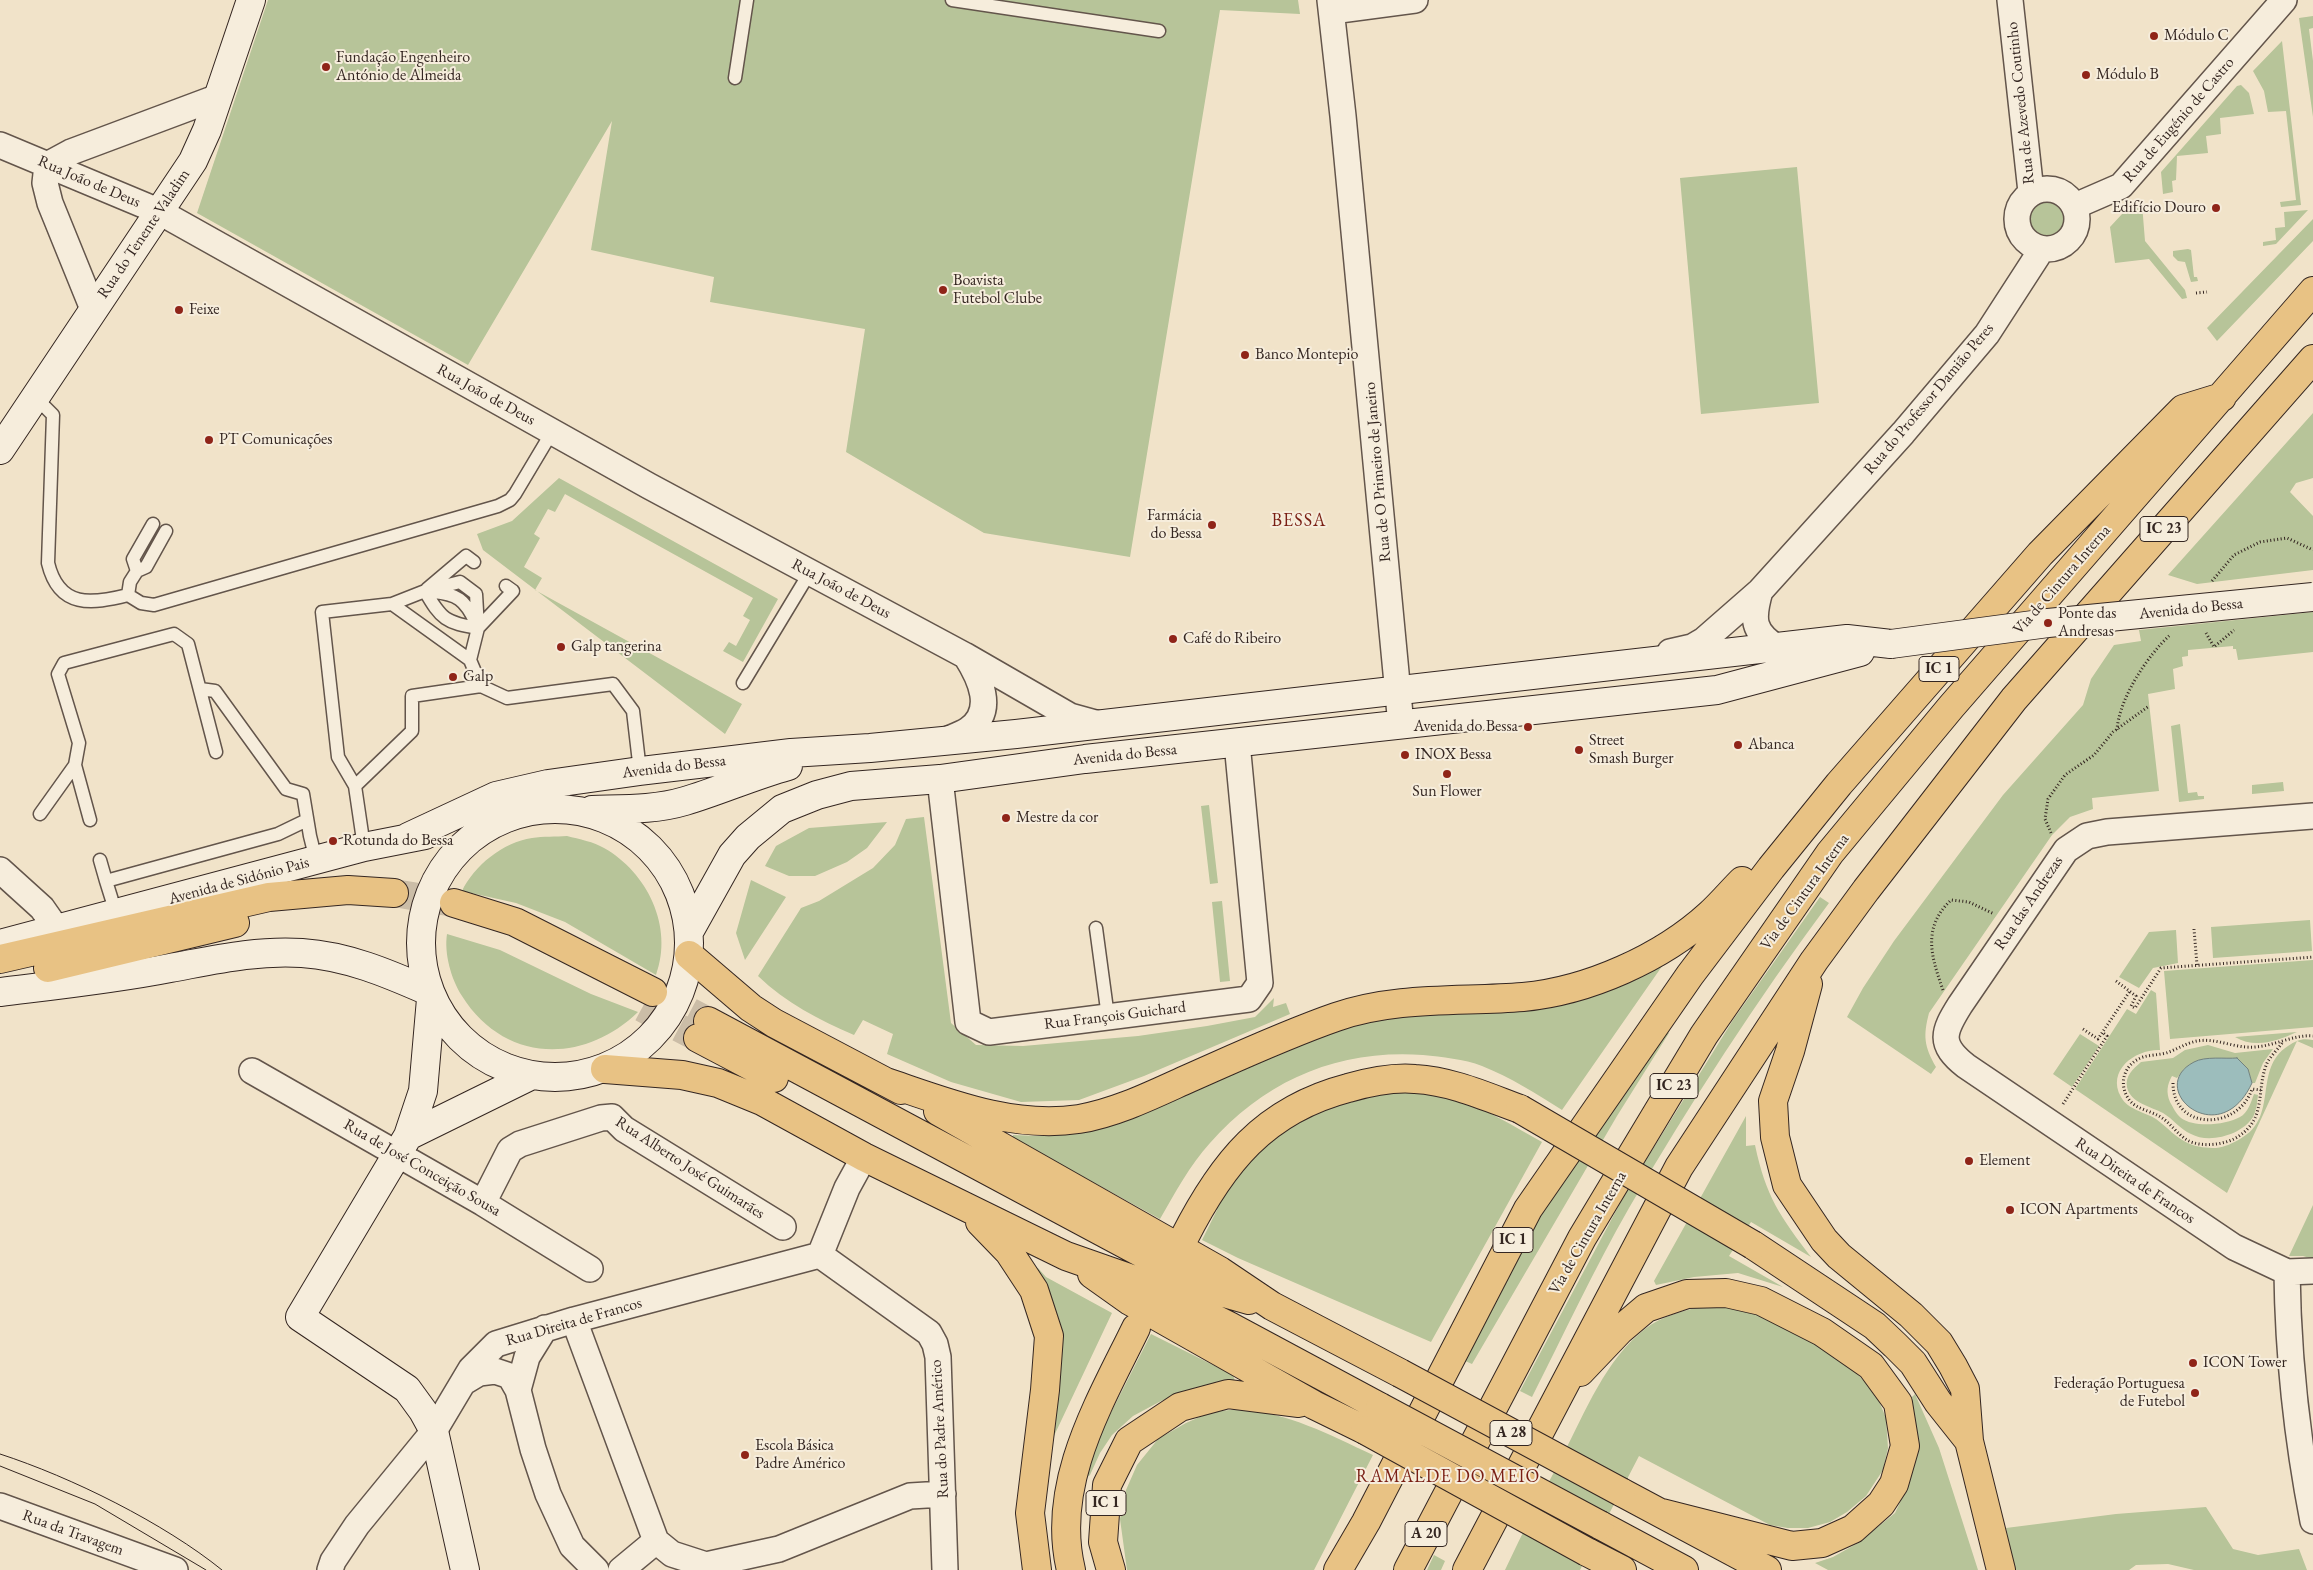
<!DOCTYPE html>
<html>
<head>
<meta charset="utf-8">
<style>
  body { margin:0 }
  canvas { display:block; background:#f1e3c9 }
</style>
</head>
<body>
<canvas width="2313" height="1570"></canvas>
<script>
const c = document.querySelector('canvas').getContext('2d');
c.lineJoin = 'round';
function fill(path, color) { c.fillStyle = color; c.fill(path, 'evenodd'); }
function strokePath(path, color, width, dash) { c.strokeStyle = color; c.lineWidth = width; c.lineCap = dash ? 'butt' : 'round'; c.setLineDash(dash || []); c.stroke(path); }
function write(font, color, halo, rows, align = 'center') {
  c.font = font + ' "EB Garamond",serif'; c.lineWidth = 4; c.setLineDash([]); c.textBaseline = 'middle'; c.strokeStyle = halo; c.fillStyle = color; for (const [text, x, y, turn = 0] of rows) {
    c.save(); c.translate(x, y); c.rotate((+turn || 0) * Math.PI / 180); c.textAlign = isNaN(turn) ? turn : align; if (halo) c.strokeText(text, 0, 0); c.fillText(text, 0, 0); c.restore();
  }
}
const green = new Path2D(`
  M268,0H1298L1300,14L1220,10L1130,557L984,533L846,452L865,329L710,302L714,277L591,250L612,121L468,365L197,213Z
  M2313,16V28L2309,29L2313,61V117L2299,18Z
  M2282,41L2301,205L2281,207L2280,202L2296,200L2286,111L2268,112L2264,91L2253,71Z
  M2241,85L2249,93L2254,114L2220,118L2221,134L2206,136L2208,153L2177,156L2176,180L2172,181L2173,192L2163,194L2161,172L2237,86Z
  M1797,167L1819,403L1701,414L1680,178Z
  M2029 219a19 19 0 1 1 38 0a19 19 0 1 1-38 0Z
  M2135,200L2142,204L2145,241L2185,290L2187,298L2182,299L2149,259L2115,263L2110,227Z
  M2308,210L2276,244L2263,246V242L2276,240L2275,228L2285,227L2284,212Z
  M2313,219V241L2217,341L2207,328Z
  M2188,249L2191,250L2194,277H2197L2198,281L2191,282L2185,262L2178,261L2173,256V251Z
  M2313,413V478L2296,483L2290,492L2313,516V570L2197,584L2168,575Z
  M559,478L778,599L743,662L723,651L729,642L736,646L750,620L743,616L753,598L565,494L555,512L548,509L534,534L540,538L524,567L542,578L535,590L742,704L725,734L483,550L477,534L512,521Z
  M2313,612V652L2238,660L2236,649H2233V646L2188,650V656L2182,657L2183,666L2173,669L2175,689L2148,694L2159,791L2092,798L2093,809L2070,817L2052,835L1929,1013C1923,1036 1924,1046 1936,1067L1931,1074L1847,1017L1863,988L1894,941L2003,795L2083,705L2091,679L2114,645L2141,641L2139,630Z
  M2180,724L2188,793L2197,792L2198,796H2204V799L2179,802L2171,726Z
  M2283,782L2284,791L2252,794V785Z
  M1209,805L1218,883L1210,884L1201,806Z
  M924,817L951,1023L976,1045L1023,1046L1138,1036L1207,1026L1255,1017L1274,998L1273,1007L1286,1003L1290,1014L1144,1076L1079,1100L1021,1102L951,1082L887,1054L893,1034L863,1020L854,1035C819,1020 786,1003 758,976L801,908L819,901L873,868L895,845L906,819Z
  M887,822L867,848L847,862L815,876H789L765,866L776,846L809,828Z
  M567,836C579,839 594,842 604,848C647,872 674,927 656,975L565,922L516,903L462,891C474,866 503,842 532,838C543,836 556,837 567,836Z
  M751,880L786,897L745,960L736,933Z
  M1820,897L1829,903C1757,1000 1690,1103 1629,1208C1594,1269 1564,1334 1532,1397L1520,1391L1625,1194L1733,1020Z
  M1222,901L1230,981L1220,982L1212,902Z
  M2310,920L2312,951L2213,958L2211,927Z
  M2176,930L2178,963L2153,968L2139,988L2119,977L2149,932Z
  M447,934L500,950L591,994L638,1012C583,1065 504,1063 462,996C451,979 444,953 447,934Z
  M2313,960V1027L2170,1039L2164,971Z
  M1665,962L1562,1110C1537,1094 1510,1077 1482,1066C1464,1059 1442,1057 1423,1055C1338,1049 1266,1080 1210,1143C1190,1165 1175,1193 1160,1219L1031,1148L1013,1140V1135L1039,1136L1082,1130L1339,1023Z
  M2151,990L2156,993L2160,1050C2136,1049 2106,1070 2121,1097C2128,1110 2145,1112 2156,1119C2167,1127 2177,1139 2190,1144C2197,1147 2207,1148 2216,1148C2225,1147 2233,1143 2240,1139C2280,1117 2252,1069 2288,1046C2297,1040 2302,1038 2313,1040V1048L2297,1041L2227,1193L2075,1089L2127,1009L2136,1014Z
  M1664,1030L1669,1033L1617,1116L1472,1364L1463,1360L1538,1217Z
  M2297,1032C2277,1041 2255,1049 2235,1037Z
  M2080,1034L2099,1046L2072,1087L2053,1074Z
  M2208,1045L2235,1053L2273,1049L2263,1063L2255,1083H2252L2248,1069L2185,1068L2177,1078L2172,1076C2167,1085 2166,1092 2170,1102C2173,1107 2176,1114 2181,1118C2194,1128 2226,1125 2240,1117C2248,1113 2251,1102 2254,1094L2258,1095C2257,1102 2257,1110 2253,1117C2242,1135 2209,1144 2191,1134C2180,1129 2173,1119 2163,1113C2152,1107 2130,1103 2127,1087C2125,1076 2133,1069 2141,1062L2173,1058L2185,1050Z
  M1395,1092C1416,1093 1437,1094 1456,1100C1487,1109 1515,1127 1542,1142L1431,1342L1238,1258L1202,1240L1217,1210L1213,1206L1239,1167L1284,1126L1333,1102Z
  M1746,1116V1146L1755,1145C1766,1197 1780,1216 1811,1257L1751,1222L1729,1256L1783,1287L1738,1273L1694,1277L1656,1285L1654,1281Z
  M2313,1205V1259L2303,1256H2289Z
  M1038,1268L1046,1277L1112,1313L1053,1438L1034,1271Z
  M1705,1305L1739,1306L1810,1339L1848,1364L1876,1394L1886,1418L1888,1448L1883,1470L1866,1496L1847,1512L1830,1522L1808,1528H1788L1770,1525L1639,1456L1580,1570H1505C1523,1531 1543,1493 1563,1455C1585,1412 1606,1359 1645,1329C1661,1316 1685,1311 1705,1305Z
  M1151,1334L1233,1375L1235,1381L1194,1388L1161,1401L1133,1416L1112,1435L1100,1453L1090,1475L1086,1478L1093,1448Z
  M1915,1394L1939,1448L1978,1570H1828L1815,1563L1833,1557L1858,1543L1895,1513L1904,1494L1908,1401Z
  M1239,1409C1289,1413 1328,1434 1373,1455L1314,1570H1127L1120,1519L1126,1490L1137,1465L1158,1439L1186,1423L1211,1412Z
  M2206,1507L2233,1549L2258,1555L2299,1549L2307,1570H2194L2168,1564L2136,1565L2129,1570H2015L2006,1528L2116,1514Z
  M1434,1555L1445,1561L1441,1570H1427Z`);
const water = new Path2D(`
  M2237,1058L2248,1069L2252,1083C2219,1154 2144,1088 2194,1062C2205,1056 2225,1059 2237,1058Z`);
const highwayTunnel = new Path2D(`
  M394,893L454,903
  M653,992L708,1021
  M642,1008L698,1038`);
const path = new Path2D(`
  M2196,293L2207,292
  M2212,581L2234,555L2260,542L2287,538L2313,550
  M2206,633L2214,647L2234,630
  M2117,730C2119,699 2147,656 2170,635
  M2051,833L2045,819L2048,799L2065,775L2094,755L2113,732L2149,706
  M2194,929L2197,965
  M2116,981L2136,996L2131,1006L2135,1008L2161,968L2313,957
  M1943,990C1931,956 1922,928 1951,900L1969,902L1994,914
  M2083,1029L2098,1039L2130,991
  M2282,1043C2278,1049 2272,1055 2268,1061C2255,1088 2268,1117 2239,1136C2226,1145 2201,1148 2187,1140C2177,1134 2170,1122 2159,1116C2150,1111 2138,1109 2131,1102C2117,1086 2123,1064 2143,1057C2150,1055 2158,1055 2166,1053C2176,1050 2186,1043 2197,1041C2214,1038 2230,1046 2246,1047C2270,1049 2292,1034 2313,1036
  M2173,1083C2173,1131 2238,1131 2252,1089L2261,1090
  M2063,1104L2107,1036L2102,1032`);
const lane = new Path2D(`
  M952,0L1159,31
  M735,78L747,0
  M35,397L53,415L48,563C59,609 92,604 128,595L141,603L154,605L498,506L510,500L515,494L552,432
  M137,571L133,559L153,524
  M427,589L466,556L474,562
  M425,591C441,619 446,623 478,628
  M434,592C457,594 465,600 475,621
  M128,595L130,582L137,571L146,567L166,531
  M392,604L425,591L460,582L476,594L478,628L470,660
  M478,628L513,591L506,586
  M743,683L810,572
  M200,689L215,691L286,789L303,794L310,836L316,860
  M355,786L338,757L322,612L392,604L470,660L481,686
  M40,814L75,765
  M90,820L75,765L79,743L58,674L64,663L174,634L188,644L216,752
  M364,847L355,786L412,731V696L481,686L507,698L613,684L633,711L640,771
  M100,860L106,881
  M116,913L106,881L278,834L307,820
  M1096,928L1108,1017`);
const street = new Path2D(`
  M1330,0L1343,116L1401,725
  M2010,0L2031,192
  M1332,11L1415,0
  M0,145L158,211L649,486L966,656L1070,716L1099,724
  M2017 219a30 30 0 1 1 60 0a30 30 0 1 1-60 0Z
  M2075,206L2121,186L2284,0
  M93,309L50,203L45,183L47,165L71,152L218,97
  M1760,591C1752,619 1752,632 1778,648
  M1670,652L1692,647L1704,640L1760,591L1903,433L1987,334L2042,249
  M946,740C953,737 962,734 968,730C996,711 980,678 966,656
  M940,779L968,1022L989,1032L1249,999L1260,983L1237,743
  M2313,816L2107,832L2087,836L2066,850L1960,1005C1943,1032 1938,1044 1966,1066L2234,1247L2287,1272L2313,1271
  M0,870L42,908L56,928
  M252,1071L483,1203L590,1269
  M483,1203L510,1150L520,1144L601,1118L612,1117L624,1129L783,1227
  M820,1255L929,1333L935,1344L938,1357L945,1570
  M820,1255L847,1188L864,1157
  M2287,1272C2288,1356 2297,1439 2313,1521
  M574,1320L656,1541L672,1554L706,1565L779,1549L910,1496L943,1494
  M464,1382L479,1373L495,1371L510,1376L518,1390L533,1449L548,1494L572,1546L596,1570
  M518,1390L527,1357L545,1328
  M0,1506L175,1570
  M330,1570L333,1561L357,1525L434,1431L471,1369L496,1344L574,1320L820,1255
  M621,1570L656,1541`);
const secondary = new Path2D(`
  M0,450L193,161L207,130L251,0
  M421 943a134 134 0 1 1 268 0a134 134 0 1 1-268 0Z
  M592,810C623,809 655,810 685,801C719,791 752,776 788,766
  M408,837L496,796L548,784L640,771L791,753L870,748L1016,734L1847,639L1891,644
  M689,932L732,855L748,837L782,809L817,795L851,786L940,779L1085,759L1717,690L1860,652
  M0,944L364,847L425,835
  M0,992C57,985 114,979 170,968C214,960 256,950 302,953C347,956 387,973 428,991
  M431,999L423,1091L408,1136L300,1317L407,1389L423,1411L434,1431L465,1570
  M408,1136L530,1076`);
const highway = new Path2D(`
  M454,903L515,922L653,992
  M689,955L751,1008L774,1023L901,1090
  M0,959L269,897L348,890L394,893
  M48,968L235,923
  M1808,984L1790,1051L1773,1101L1775,1137L1787,1185L1824,1240L1839,1256L1911,1315L1939,1343L1953,1366L1965,1389L1969,1441L2001,1570
  M708,1021L1207,1288L1249,1300
  M698,1038L774,1078
  M605,1069L682,1075L718,1083L762,1101L864,1157L1066,1256L1143,1283L1231,1327L1380,1407
  M886,1082C948,1103 1012,1129 1079,1119C1115,1113 1150,1096 1183,1081C1233,1059 1284,1035 1336,1017C1396,996 1461,1002 1523,997C1588,991 1662,958 1710,914C1721,904 1731,892 1742,881
  M938,1111L1220,1271L1272,1306L1400,1373
  M980,1222L1009,1252L1034,1290L1049,1336L1045,1390L1030,1513L1037,1570
  M1184,1238C1222,1163 1264,1110 1348,1088C1369,1082 1393,1077 1415,1079C1452,1081 1487,1097 1520,1109
  M1753,1245L1875,1326L1895,1345L1913,1363L1938,1402L1969,1441
  M1092,1274L1130,1301L1314,1405L1365,1430
  M1580,1372L1620,1330L1646,1308L1687,1294L1726,1293L1761,1301L1822,1332L1871,1366L1898,1403L1905,1446L1894,1484L1881,1504L1853,1529L1822,1543L1792,1546L1662,1513
  M1621,1492L1767,1570
  M1600,1525L1684,1570
  M1587,1552L1622,1570
  M1071,1570C1050,1484 1100,1402 1136,1328
  M1111,1570L1103,1542L1107,1485L1129,1441L1180,1407L1228,1394L1299,1403
  M1338,1570L1366,1522L1528,1209L1690,975L1771,868L1839,784L2040,554L2183,409L2222,397
  M1408,1570L1582,1238L1704,1035L1830,853L1951,707L2313,291
  M1467,1570L1679,1167L1814,961L1866,890L2014,699L2313,359`);
const tram = new Path2D(`
  M0,1454C71,1477 164,1523 222,1570
  M0,1466L95,1504L206,1570`);
const secondaryBridge = new Path2D(`
  M1891,644L2048,623L2313,597`);
const highwayBridge = new Path2D(`
  M1520,1109L1753,1245
  M1400,1373L1621,1492
  M1380,1407L1600,1525
  M1365,1430L1587,1552`);
const markers = [
  [2154,36,5,"#8f2418"],
  [326,67,5,"#8f2418"],
  [2086,75,5,"#8f2418"],
  [2216,208,5,"#8f2418"],
  [943,290,5,"#8f2418"],
  [179,310,5,"#8f2418"],
  [1245,355,5,"#8f2418"],
  [209,440,5,"#8f2418"],
  [1212,525,5,"#8f2418"],
  [2048,623,5,"#8f2418"],
  [1173,639,5,"#8f2418"],
  [561,647,5,"#8f2418"],
  [453,677,5,"#8f2418"],
  [1528,727,5,"#8f2418"],
  [1738,745,5,"#8f2418"],
  [1579,750,5,"#8f2418"],
  [1405,755,5,"#8f2418"],
  [1447,774,5,"#8f2418"],
  [1006,818,5,"#8f2418"],
  [333,841,5,"#8f2418"],
  [1969,1161,5,"#8f2418"],
  [2010,1210,5,"#8f2418"],
  [2193,1363,5,"#8f2418"],
  [2195,1393,5,"#8f2418"],
  [745,1455,5,"#8f2418"]
];
const shields = [
  [2164,529,48],
  [1939,669,40],
  [1674,1086,48],
  [1513,1240,40],
  [1511,1433,42],
  [1106,1503,40],
  [1426,1534,42]
];
const shieldNames = [
  ["IC 23",2164,529],
  ["IC 1",1939,669],
  ["IC 23",1674,1086],
  ["IC 1",1513,1240],
  ["A 28",1511,1433],
  ["IC 1",1106,1503],
  ["A 20",1426,1534]
];
const poiNames = [
  ["Módulo C",2164,36],
  ["Fundação Engenheiro",336,58],
  ["António de Almeida",336,76],
  ["Módulo B",2096,75],
  ["Edifício Douro",2206,208,"right"],
  ["Boavista",953,281],
  ["Futebol Clube",953,299],
  ["Feixe",189,310],
  ["Banco Montepio",1255,355],
  ["PT Comunicações",219,440],
  ["Farmácia",1202,516,"right"],
  ["do Bessa",1202,534,"right"],
  ["Ponte das",2058,614],
  ["Andresas",2058,632],
  ["Café do Ribeiro",1183,639],
  ["Galp tangerina",571,647],
  ["Galp",463,677],
  ["Avenida do Bessa",1518,727,"right"],
  ["Street",1589,741],
  ["Smash Burger",1589,759],
  ["Abanca",1748,745],
  ["INOX Bessa",1415,755],
  ["Sun Flower",1447,792,"center"],
  ["Mestre da cor",1016,818],
  ["Rotunda do Bessa",343,841],
  ["Element",1979,1161],
  ["ICON Apartments",2020,1210],
  ["ICON Tower",2203,1363],
  ["Federação Portuguesa",2185,1384,"right"],
  ["de Futebol",2185,1402,"right"],
  ["Escola Básica",755,1446],
  ["Padre Américo",755,1464]
];
const streetNames = [
  ["Rua de Azevedo Coutinho",2021,103,-96],
  ["Rua de Eugénio de Castro",2179,120,-49],
  ["Rua João de Deus",89,182,23],
  ["Rua do Tenente Valadim",144,234,-56],
  ["Rua João de Deus",486,395,29],
  ["Rua do Professor Damião Peres",1929,399,-50],
  ["Rua de O Primeiro de Janeiro",1378,472,-95],
  ["Via de Cintura Interna",2062,580,-49],
  ["Rua João de Deus",841,589,28],
  ["Avenida do Bessa",2191,609,-6],
  ["Avenida do Bessa",1125,755,-6],
  ["Avenida do Bessa",674,767,-7],
  ["Avenida de Sidónio Pais",239,881,-15],
  ["Via de Cintura Interna",1805,892,-54],
  ["Rua das Andrezas",2029,903,-56],
  ["Rua François Guichard",1115,1016,-7],
  ["Rua de José Conceição Sousa",422,1168,30],
  ["Rua Alberto José Guimarães",690,1168,33],
  ["Rua Direita de Francos",2135,1181,34],
  ["Via de Cintura Interna",1588,1233,-60],
  ["Rua Direita de Francos",574,1322,-16],
  ["Rua do Padre Américo",940,1429,-93],
  ["Rua da Travagem",73,1533,20]
];
const neighbourhoodNames = [
  ["BESSA",1299,521],
  ["RAMALDE DO MEIO",1448,1477]
];
fill(green, '#b7c499');
fill(water, '#9cbdbc');
strokePath(water, '#72817e', 1);
strokePath(highwayTunnel, '#cbbda7', 28, [28, 14]);
strokePath(lane, '#63554b', 15);
strokePath(street, '#63554b', 28);
strokePath(secondary, '#342621', 30);
strokePath(highway, '#342621', 30);
strokePath(path, '#342621', 3, [1, 2.5]);
strokePath(lane, '#f6eddc', 12);
strokePath(street, '#f6eddc', 25);
strokePath(secondary, '#f6eddc', 28);
strokePath(highway, '#e8c284', 28);
strokePath(tram, '#342621', 1);
strokePath(secondaryBridge, '#342621', 30, []);
strokePath(highwayBridge, '#342621', 30, []);
strokePath(secondaryBridge, '#f6eddc', 28);
strokePath(highwayBridge, '#e8c284', 28);
for (const [x, y, r, color] of markers) { const dot = new Path2D(); dot.arc(x, y, r, 0, 2 * Math.PI); c.fillStyle = color; c.fill(dot); strokePath(dot, '#f6eddc', 2); }
for (const [x, y, w] of shields) { const box = new Path2D(); box.roundRect(x - w / 2, y - 12.5, w, 25, 4); c.fillStyle = '#f6eddc'; c.fill(box); strokePath(box, '#342621', 1); }
write('bold 15px', '#342621', null, shieldNames);
write('16px', '#342621', '#f6eddc', poiNames, 'left');
write('16px', '#342621', '#f6eddc', streetNames);
c.letterSpacing = '1px';
write('18px', '#7a1f14', '#f6eddc', neighbourhoodNames);
c.letterSpacing = '0px';
</script>
</body>
</html>
